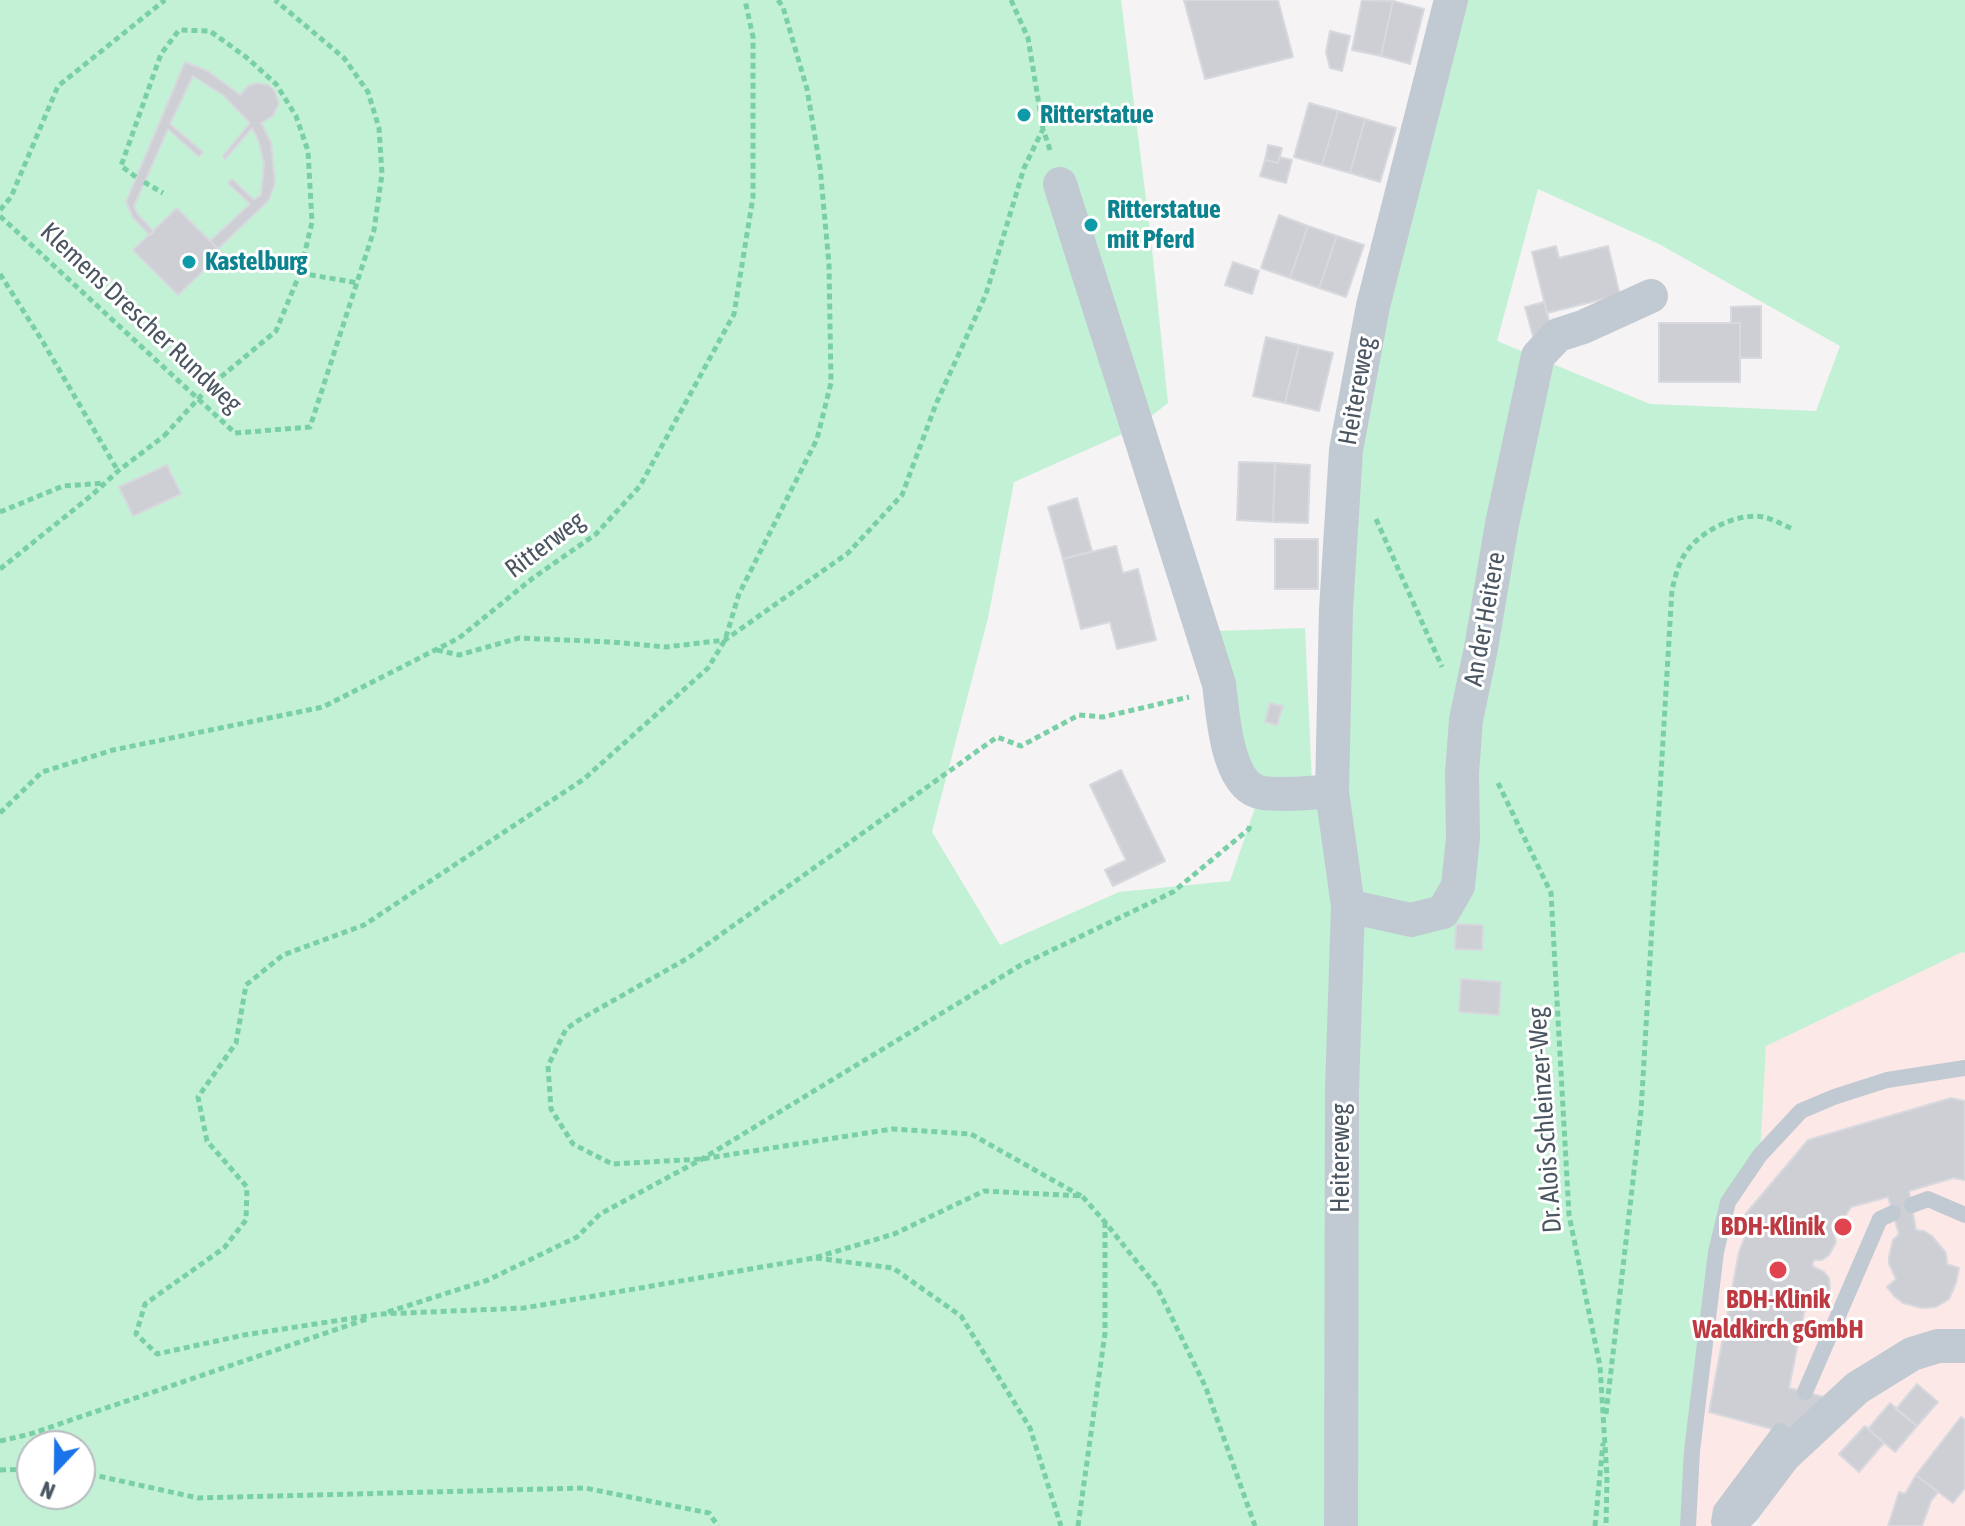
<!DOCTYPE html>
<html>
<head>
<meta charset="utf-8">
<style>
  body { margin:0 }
  #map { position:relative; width:1965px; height:1526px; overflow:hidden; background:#f5f3f3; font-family:"Asap Condensed",sans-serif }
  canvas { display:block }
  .north { position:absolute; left:16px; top:1430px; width:80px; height:80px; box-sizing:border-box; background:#fff; border:2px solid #b7bbc0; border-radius:50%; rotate:202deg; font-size:22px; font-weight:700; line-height:32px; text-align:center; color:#4a5661 }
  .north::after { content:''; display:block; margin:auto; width:28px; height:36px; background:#1a73e8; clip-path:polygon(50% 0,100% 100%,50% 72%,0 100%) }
</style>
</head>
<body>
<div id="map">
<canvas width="1965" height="1526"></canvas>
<div class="north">N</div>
</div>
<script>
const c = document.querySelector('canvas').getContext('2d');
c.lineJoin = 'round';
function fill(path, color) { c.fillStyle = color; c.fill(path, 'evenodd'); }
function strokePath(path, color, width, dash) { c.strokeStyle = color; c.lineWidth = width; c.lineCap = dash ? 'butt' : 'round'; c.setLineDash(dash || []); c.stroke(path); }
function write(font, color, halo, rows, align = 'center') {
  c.font = font + ' "Asap Condensed",sans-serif'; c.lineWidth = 6; c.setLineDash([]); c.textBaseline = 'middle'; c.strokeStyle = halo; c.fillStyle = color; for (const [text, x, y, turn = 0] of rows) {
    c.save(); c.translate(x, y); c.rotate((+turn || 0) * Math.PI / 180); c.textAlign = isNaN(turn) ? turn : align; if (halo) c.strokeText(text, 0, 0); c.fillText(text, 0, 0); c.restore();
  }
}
const medical = new Path2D(`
  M1962,952L1965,953V1526H1760L1753,1497L1730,1526H1688L1728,1202L1760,1155L1766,1045Z`);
const green = new Path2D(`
  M0,0H1121L1151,239L1168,403L1136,428L1014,482L988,618L932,832L1000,945L1119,892L1230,881L1260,793L1332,791L1346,450L1452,0H1965V953L1962,952L1766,1046L1760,1155L1728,1202L1688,1526H0ZM1538,189L1659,244L1840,346L1816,411L1650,404L1497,341ZM32,1446H80V1494H32Z
  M1305,628L1312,784H1263L1245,771L1217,631Z`);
const building = new Path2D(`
  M1184,0H1278L1293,57L1205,79Z
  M1362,0L1393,1L1381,56L1352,50Z
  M1393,1L1424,9L1410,64L1381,56Z
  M1330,31L1350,36L1342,71L1330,68L1326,52Z
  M185,62L208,71L240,95L248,86L256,83L268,85L274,90L279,103L273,116L261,123L271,142L275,183L269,200L218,249L210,241L250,204L228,183L232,179L254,200L261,195L264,164L259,142L252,128L225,159L223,156L250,123L223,95L193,76L170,124L203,152L199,157L168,129L134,206L137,213L154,232L150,235L133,218L126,202Z
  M1309,103L1338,111L1322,165L1294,157Z
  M1338,111L1365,119L1350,173L1322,165Z
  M1365,119L1396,128L1380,182L1350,173Z
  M1268,145L1282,148L1278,163L1265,160Z
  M1279,157L1292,160L1286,183L1260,176L1265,160L1278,163Z
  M177,208L222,253L178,295L133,250Z
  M1279,215L1308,226L1290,278L1261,268Z
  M1308,226L1337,236L1319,288L1290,278Z
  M1337,236L1364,245L1346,297L1319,288Z
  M1556,246L1559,258L1608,246L1620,295L1547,313L1532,252Z
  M1233,262L1259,271L1252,294L1225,285Z
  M1544,302L1553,335L1534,340L1525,307Z
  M1761,306V358H1740V323H1731V307Z
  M1659,323H1740V382H1659Z
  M1266,337L1299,345L1285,403L1253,396Z
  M1299,345L1333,353L1319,411L1285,403Z
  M1239,462L1275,463L1273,522L1237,520Z
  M1275,463L1310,465L1308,523L1273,522Z
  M167,465L181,494L133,516L119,487Z
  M1077,498L1092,551L1063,559L1048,507Z
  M1275,539H1318V589H1275Z
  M1116,546L1123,573L1138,569L1156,640L1117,649L1110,622L1081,629L1063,559Z
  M1270,703L1283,706L1277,725L1265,722Z
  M1121,770L1165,861L1113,886L1105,870L1126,860L1090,785Z
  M1456,924L1483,925L1482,950L1455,949Z
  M1461,979L1501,982L1499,1015L1459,1012Z
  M1951,1098L1965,1101V1180L1953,1178L1909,1191L1916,1230L1924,1231L1932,1236L1946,1253L1947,1264L1959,1268L1956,1283L1949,1299L1936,1307L1922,1308L1903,1303L1894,1296L1887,1287L1896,1279L1889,1264V1257L1893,1240L1899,1234L1888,1197L1851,1207L1834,1234L1836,1242L1829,1255L1822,1260H1814L1812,1266L1824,1272L1829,1278L1830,1288L1825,1297L1808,1293L1789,1388L1836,1400L1802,1437L1709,1412L1739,1252L1748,1229L1738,1223L1808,1140Z
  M1917,1384L1938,1402L1917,1426L1896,1409Z
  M1890,1403L1917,1426L1895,1452L1868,1429Z
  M1961,1417L1965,1420V1488L1953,1503L1916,1475Z
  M1865,1426L1884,1443L1859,1472L1839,1454Z
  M1916,1475L1938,1492L1931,1501L1922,1526H1888L1899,1492L1905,1494Z`);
const path = new Path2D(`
  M778,0L783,7L807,89L820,167L829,264L831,383L817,439L739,594L725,640L708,668L584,779L364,925L283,955L246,985L236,1043L198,1097L207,1141L247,1187L246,1220L224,1248L145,1304L136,1334L157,1354L244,1335L380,1314L524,1308L814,1258L894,1234L984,1191L1082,1196L1105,1222L1157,1287L1206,1388L1255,1526
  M1011,0L1028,38L1043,129L1051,153
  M136,177L121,166L161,54L179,30L210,31L246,57L276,84L296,116L308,151L312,222L300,273L276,331L210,386
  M144,182L163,193
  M0,210L11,197L58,86L165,0
  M0,216L235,433L310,427L374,230L382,174L379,128L368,92L344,58L275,0
  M300,273L358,283
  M0,274L43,342L118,471
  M0,512L63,486L104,483
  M1376,519L1442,667
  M0,569L92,495L118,471L164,436
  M437,650L459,655L519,638L612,642L666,647L725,640L848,553L902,495L936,404L986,294L1024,168L1043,129
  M1498,783L1551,893L1569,1215L1600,1366L1607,1477L1606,1526
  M0,813L42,772L113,750L323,707L459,638L533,578L596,534L640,486L734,314L753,197V37L745,0
  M1081,1196L971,1134L892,1129L702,1159L612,1164L573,1144L551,1109L548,1066L566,1029L579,1020L688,958L997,737L1021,746L1079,715L1103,717L1189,697
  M816,1258L893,1268L961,1316L1030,1428L1061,1526
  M388,1312L488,1280L577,1237L600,1214L702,1159L1021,965L1173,892L1249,829L1250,824
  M1606,1414L1641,1111L1672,589C1675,579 1677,568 1682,559C1694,534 1735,512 1763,517C1773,519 1783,525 1793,529
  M0,1441L30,1434L367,1319
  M0,1470L32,1469
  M80,1472L198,1498L585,1488L709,1513L718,1526
  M1078,1526L1105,1333V1222
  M1595,1526L1603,1443`);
const service = new Path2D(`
  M1912,1205L1928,1199L1965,1215
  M1805,1392L1880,1219L1893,1213
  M1719,1522L1721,1510L1780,1431
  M1688,1526L1692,1451L1716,1252L1728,1202L1760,1155L1801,1111L1834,1097L1887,1080L1965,1068`);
const minor = new Path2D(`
  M1060,184L1219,684C1223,713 1226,788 1263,793C1286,796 1310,792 1332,792
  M1348,906L1411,920L1443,912L1458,886L1463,838L1462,773L1466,720L1481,648L1502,524L1538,356L1558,335L1583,327L1651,296
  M1341,1526L1342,1090L1348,906L1332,792L1336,609L1346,450L1373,306L1451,0
  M1730,1526L1732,1521L1744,1509L1784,1456L1857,1388L1912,1354L1938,1346H1965`);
const pathBridge = new Path2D(`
  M164,436L210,386`);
const markers = [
  [1024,115,8,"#0f9aa8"],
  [1091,225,8,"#0f9aa8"],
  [189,262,8,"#0f9aa8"],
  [1843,1227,10,"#e0444e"],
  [1778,1270,10,"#e0444e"]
];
const cultureNames = [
  ["Ritterstatue",1040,115],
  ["Ritterstatue",1107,210],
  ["mit Pferd",1107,240],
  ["Kastelburg",205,262]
];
const streetNames = [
  ["Klemens Drescher Rundweg",141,318,43],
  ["Heitereweg",1357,391,-80],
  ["Ritterweg",545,545,-37],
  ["An der Heitere",1485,619,-80],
  ["Dr. Alois Schleinzer-Weg",1545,1120,-94],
  ["Heitereweg",1341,1158,-90]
];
const healthNames = [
  ["BDH-Klinik",1825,1227],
  ["BDH-Klinik",1778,1300,"center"],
  ["Waldkirch gGmbH",1778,1330,"center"]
];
fill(medical, '#fce8e6');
fill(green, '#c3f1d5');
fill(building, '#cdcfd5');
strokePath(building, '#d7d9de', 2);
strokePath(path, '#7ad0a6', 5, [6, 4]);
strokePath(service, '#c1cad2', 16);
strokePath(minor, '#c1cad2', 34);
strokePath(pathBridge, '#7ad0a6', 5, [6, 4]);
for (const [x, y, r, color] of markers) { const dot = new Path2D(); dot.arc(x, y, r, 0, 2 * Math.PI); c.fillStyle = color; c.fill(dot); strokePath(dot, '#fff', 3); }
write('bold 26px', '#0d838f', '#fff', cultureNames, 'left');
write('26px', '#4a5661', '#fff', streetNames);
write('bold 26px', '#be3a42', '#fff', healthNames, 'right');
</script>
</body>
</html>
